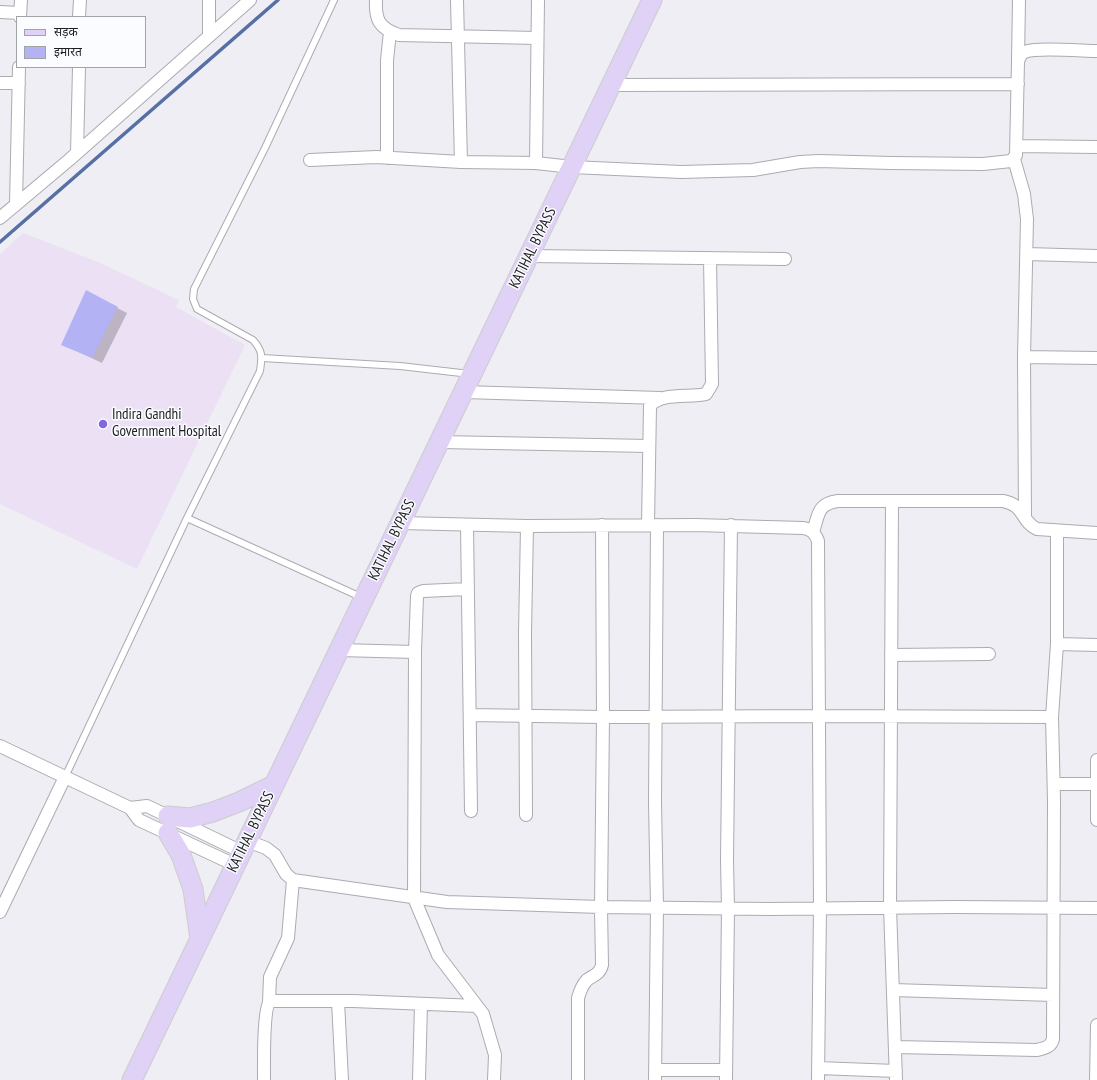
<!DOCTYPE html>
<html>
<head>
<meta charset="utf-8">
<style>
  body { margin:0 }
  #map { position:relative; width:1097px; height:1080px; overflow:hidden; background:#eeeef4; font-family:"PT Sans Narrow","Noto Sans Devanagari",sans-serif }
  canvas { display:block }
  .legend { position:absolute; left:16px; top:16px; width:130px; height:52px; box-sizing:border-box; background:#fbfcff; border:1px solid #a2a3a5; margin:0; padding:5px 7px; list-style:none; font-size:12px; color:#1d1d1f }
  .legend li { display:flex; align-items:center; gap:8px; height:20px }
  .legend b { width:20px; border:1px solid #a2a3a5 }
</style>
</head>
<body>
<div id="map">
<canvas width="1097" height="1080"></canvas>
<ul class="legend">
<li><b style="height:5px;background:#e0d1f6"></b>सड़क</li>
<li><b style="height:11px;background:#b2b2f5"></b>इमारत</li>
</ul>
</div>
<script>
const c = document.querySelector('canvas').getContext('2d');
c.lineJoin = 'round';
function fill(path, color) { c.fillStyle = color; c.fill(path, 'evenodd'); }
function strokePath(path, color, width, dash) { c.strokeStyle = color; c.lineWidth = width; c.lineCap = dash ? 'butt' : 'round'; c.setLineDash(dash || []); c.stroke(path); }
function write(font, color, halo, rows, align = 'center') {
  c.font = font + ' "PT Sans Narrow",sans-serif'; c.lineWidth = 3; c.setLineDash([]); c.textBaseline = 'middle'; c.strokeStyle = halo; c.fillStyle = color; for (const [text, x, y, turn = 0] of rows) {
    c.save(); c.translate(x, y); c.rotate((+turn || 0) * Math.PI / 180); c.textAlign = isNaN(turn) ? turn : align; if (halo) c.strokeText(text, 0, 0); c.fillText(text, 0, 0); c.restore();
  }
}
const medical = new Path2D(`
  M23,233L98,262L179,300L176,307L245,345L137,569L0,504V254Z`);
const shadow = new Path2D(`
  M117,308L127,313L102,363L62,344Z`);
const stream = new Path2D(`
  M0,242L278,0`);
const building = new Path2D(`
  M86,290L118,307L92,358L61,345Z`);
const service = new Path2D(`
  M262,358L400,366L470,374
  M187,518L363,598
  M65,777L187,518L260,371C262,357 263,351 253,340L197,309L193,299L194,289L265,148L334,0`);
const minor = new Path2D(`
  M209,0V36
  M376,0C375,20 379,28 399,35L537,38
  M457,0L461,162
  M0,12L20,13
  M20,17L21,0
  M79,17L80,0
  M1018,61L1019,0
  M0,83H19
  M611,85L1018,84
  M1017,146L1097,147
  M77,153L79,67
  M387,158V60L390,32
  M1014,159L1024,194L1027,219L1024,357L1025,517
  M310,160L376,157L461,162L536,163L572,167L681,172L753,170L800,162L819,161L891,163L983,164L1011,161L1016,155L1018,61C1020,57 1021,53 1025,52C1035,47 1084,51 1097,51
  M536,163L538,0
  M16,204L19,67
  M0,218L69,160L250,0
  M1027,254L1097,256
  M529,256L785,259
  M1024,357L1097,358
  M464,392L660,398
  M440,442L649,446
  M892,501L890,907L896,1080
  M401,523L527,526L695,525L803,528C811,529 815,533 818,541L820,908L818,1080
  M467,525L471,811
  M648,525L650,406C660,392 690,398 706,394L712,384L710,258
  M813,532C819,514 817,504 838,501H1003C1025,505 1021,522 1037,529L1097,533
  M468,589L423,591L418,593L417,596L415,652L414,898L438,955L483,1014L495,1055L494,1080
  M1057,644L1097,645
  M339,650L415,652
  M891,655L989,654
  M470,715L603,717L819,716L1052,717
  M0,746L130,808L139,820L235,865
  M1097,760V820
  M1054,784H1097
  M130,808L147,806L242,852
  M526,815L525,633L527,526
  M247,841L266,848L275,855L286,874L293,880L447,902L601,907L770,909L955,907L1097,908
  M0,912L65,777
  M893,990L1053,995
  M338,1001L342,1080
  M269,1002L270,977L288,938L293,880
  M895,1047L1037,1050C1045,1048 1051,1047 1053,1039L1054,801L1052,717L1057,644V531
  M818,1068L896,1071
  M655,1070H726
  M264,1080C264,1066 263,1009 270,1001H353L477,1006
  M419,1080L421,1004
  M578,1080V998C580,991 582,985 587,980C594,975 600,974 602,965L601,907L603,717L602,525
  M655,1080L657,907L655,802L657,525
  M726,1080L728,908L727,860L731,525
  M1096,1080L1097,1025`);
const primary = new Path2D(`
  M168,816L190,818L213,812L239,802L274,785
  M168,833L181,855L193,889L200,939
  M132,1080L652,0`);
const markers = [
  [103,424,5,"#8266e2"]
];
const streetNames = [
  ["KATIHAL BYPASS",533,248,-64],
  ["KATIHAL BYPASS",392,540,-64],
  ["KATIHAL BYPASS",251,832,-64]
];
const poiNames = [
  ["Indira Gandhi",112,415],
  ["Government Hospital",112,432]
];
fill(medical, '#ece0f4');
fill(shadow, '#0003');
strokePath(stream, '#566fa4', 3.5);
fill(building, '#b2b2f5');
strokePath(service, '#ababb0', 8);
strokePath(minor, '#ababb0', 14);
strokePath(primary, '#cdcdce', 21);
strokePath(service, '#fff', 6);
strokePath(minor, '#fff', 12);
strokePath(primary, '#e0d1f6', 19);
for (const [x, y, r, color] of markers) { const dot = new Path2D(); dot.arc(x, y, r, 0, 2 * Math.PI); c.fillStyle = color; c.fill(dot); strokePath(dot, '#fbfcff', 1.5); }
write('15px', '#1d1d1f', '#fbfcff', streetNames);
write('15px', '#1d1d1f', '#fbfcff', poiNames, 'left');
</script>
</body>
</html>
